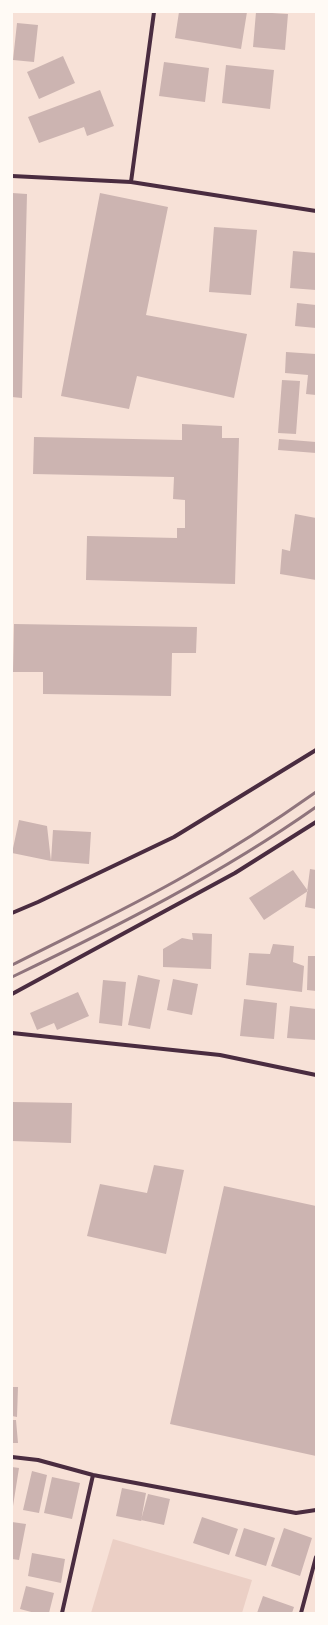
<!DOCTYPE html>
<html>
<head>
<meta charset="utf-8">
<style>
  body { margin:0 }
  #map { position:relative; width:328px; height:1625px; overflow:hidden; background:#f7e1d7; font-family:Manrope,sans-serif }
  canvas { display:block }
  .frame { position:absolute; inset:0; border:13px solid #fffaf5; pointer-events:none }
</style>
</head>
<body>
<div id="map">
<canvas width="328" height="1625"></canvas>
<div class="frame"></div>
</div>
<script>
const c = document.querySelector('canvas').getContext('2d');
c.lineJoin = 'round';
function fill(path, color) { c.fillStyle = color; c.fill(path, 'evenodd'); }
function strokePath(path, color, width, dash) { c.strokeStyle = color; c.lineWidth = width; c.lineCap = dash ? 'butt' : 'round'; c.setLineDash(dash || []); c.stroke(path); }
const green = new Path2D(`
  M113,1539L252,1580L242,1613H91Z`);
const building = new Path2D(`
  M179,12H247L241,49L175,38Z
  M256,12L288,14L285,50L253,47Z
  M17,23L38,25L34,62L13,60Z
  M63,56L75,83L39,99L27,72Z
  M164,62L209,68L205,102L159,96Z
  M226,65L274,70L270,109L222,103Z
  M100,90L114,126L87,136L84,127L39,143L28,117Z
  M12,193L27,194L22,398L12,397Z
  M100,193L168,207L146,315L247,334L234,398L137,376L129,409L61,396Z
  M214,227L257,230L251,295L209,292Z
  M293,251L316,253V290L290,288Z
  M297,303L316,305V328L295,326Z
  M286,352L316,354V395L306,394L308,375L285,373Z
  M282,380L300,381L296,434L278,433Z
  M182,424L222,426V438H239L235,584L86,580L87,536L177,538V528H185V500L173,499L174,477L33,474L34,437L182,440Z
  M279,439L316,442V453L278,450Z
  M295,514L316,518V580L280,574L282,549L290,551Z
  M14,624L197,627L196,653H172L171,696L43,694V672H13Z
  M19,820L47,826L51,861L53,830L91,832L89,864L51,861L12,853Z
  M310,869L316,870V909L305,907Z
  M293,870L308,891L264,920L249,898Z
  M192,933L212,934L211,969L163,967V949L182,938L193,940Z
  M273,944L294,946L293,962L304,966L302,992L246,985L249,953L270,954Z
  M308,956H316V991L307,990Z
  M138,975L160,980L150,1029L128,1025Z
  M173,979L198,984L192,1015L167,1010Z
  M103,980L126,982L122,1026L99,1023Z
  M78,992L89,1016L57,1030L54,1023L37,1030L30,1013Z
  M244,999L277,1003L274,1039L240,1036Z
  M290,1006L316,1009V1040L287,1038Z
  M12,1102L72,1103L71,1143L12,1141Z
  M154,1165L184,1170L166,1254L87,1236L100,1184L147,1193Z
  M224,1186L316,1206V1456L170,1424Z
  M12,1387H18L17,1417L12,1416Z
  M12,1420H16L18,1443H12Z
  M12,1467L19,1468L13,1506H12Z
  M32,1471L47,1475L39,1513L23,1510Z
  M52,1477L80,1483L72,1519L44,1513Z
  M122,1488L146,1493L141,1521L116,1516Z
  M148,1494L170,1499L164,1525L141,1520Z
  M202,1517L238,1529L229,1555L193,1543Z
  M12,1522L26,1524L19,1560L12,1559Z
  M244,1528L275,1538L266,1566L235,1556Z
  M284,1528L312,1538L300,1576L271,1566Z
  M32,1553L65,1559L61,1583L28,1576Z
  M26,1586L54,1593L49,1613H35L20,1609Z
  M263,1596L294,1607L292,1613H257Z`);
const minor = new Path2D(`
  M12,176L131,182L316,211
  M131,182L154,12
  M12,913L38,902L174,837L316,750
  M12,994L235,873L316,822
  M12,1033L220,1055L316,1075
  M12,1457L38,1460L93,1475L296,1513L316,1510
  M62,1613L93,1475
  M301,1613L316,1557`);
const rail = new Path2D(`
  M12,965C71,935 131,907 188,874C232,849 275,821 316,792
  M12,977C116,927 221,874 316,807`);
fill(green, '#ebcfc5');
fill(building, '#ccb4b1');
strokePath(minor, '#4a2c40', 4);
strokePath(rail, '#8f747c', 3);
</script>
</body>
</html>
